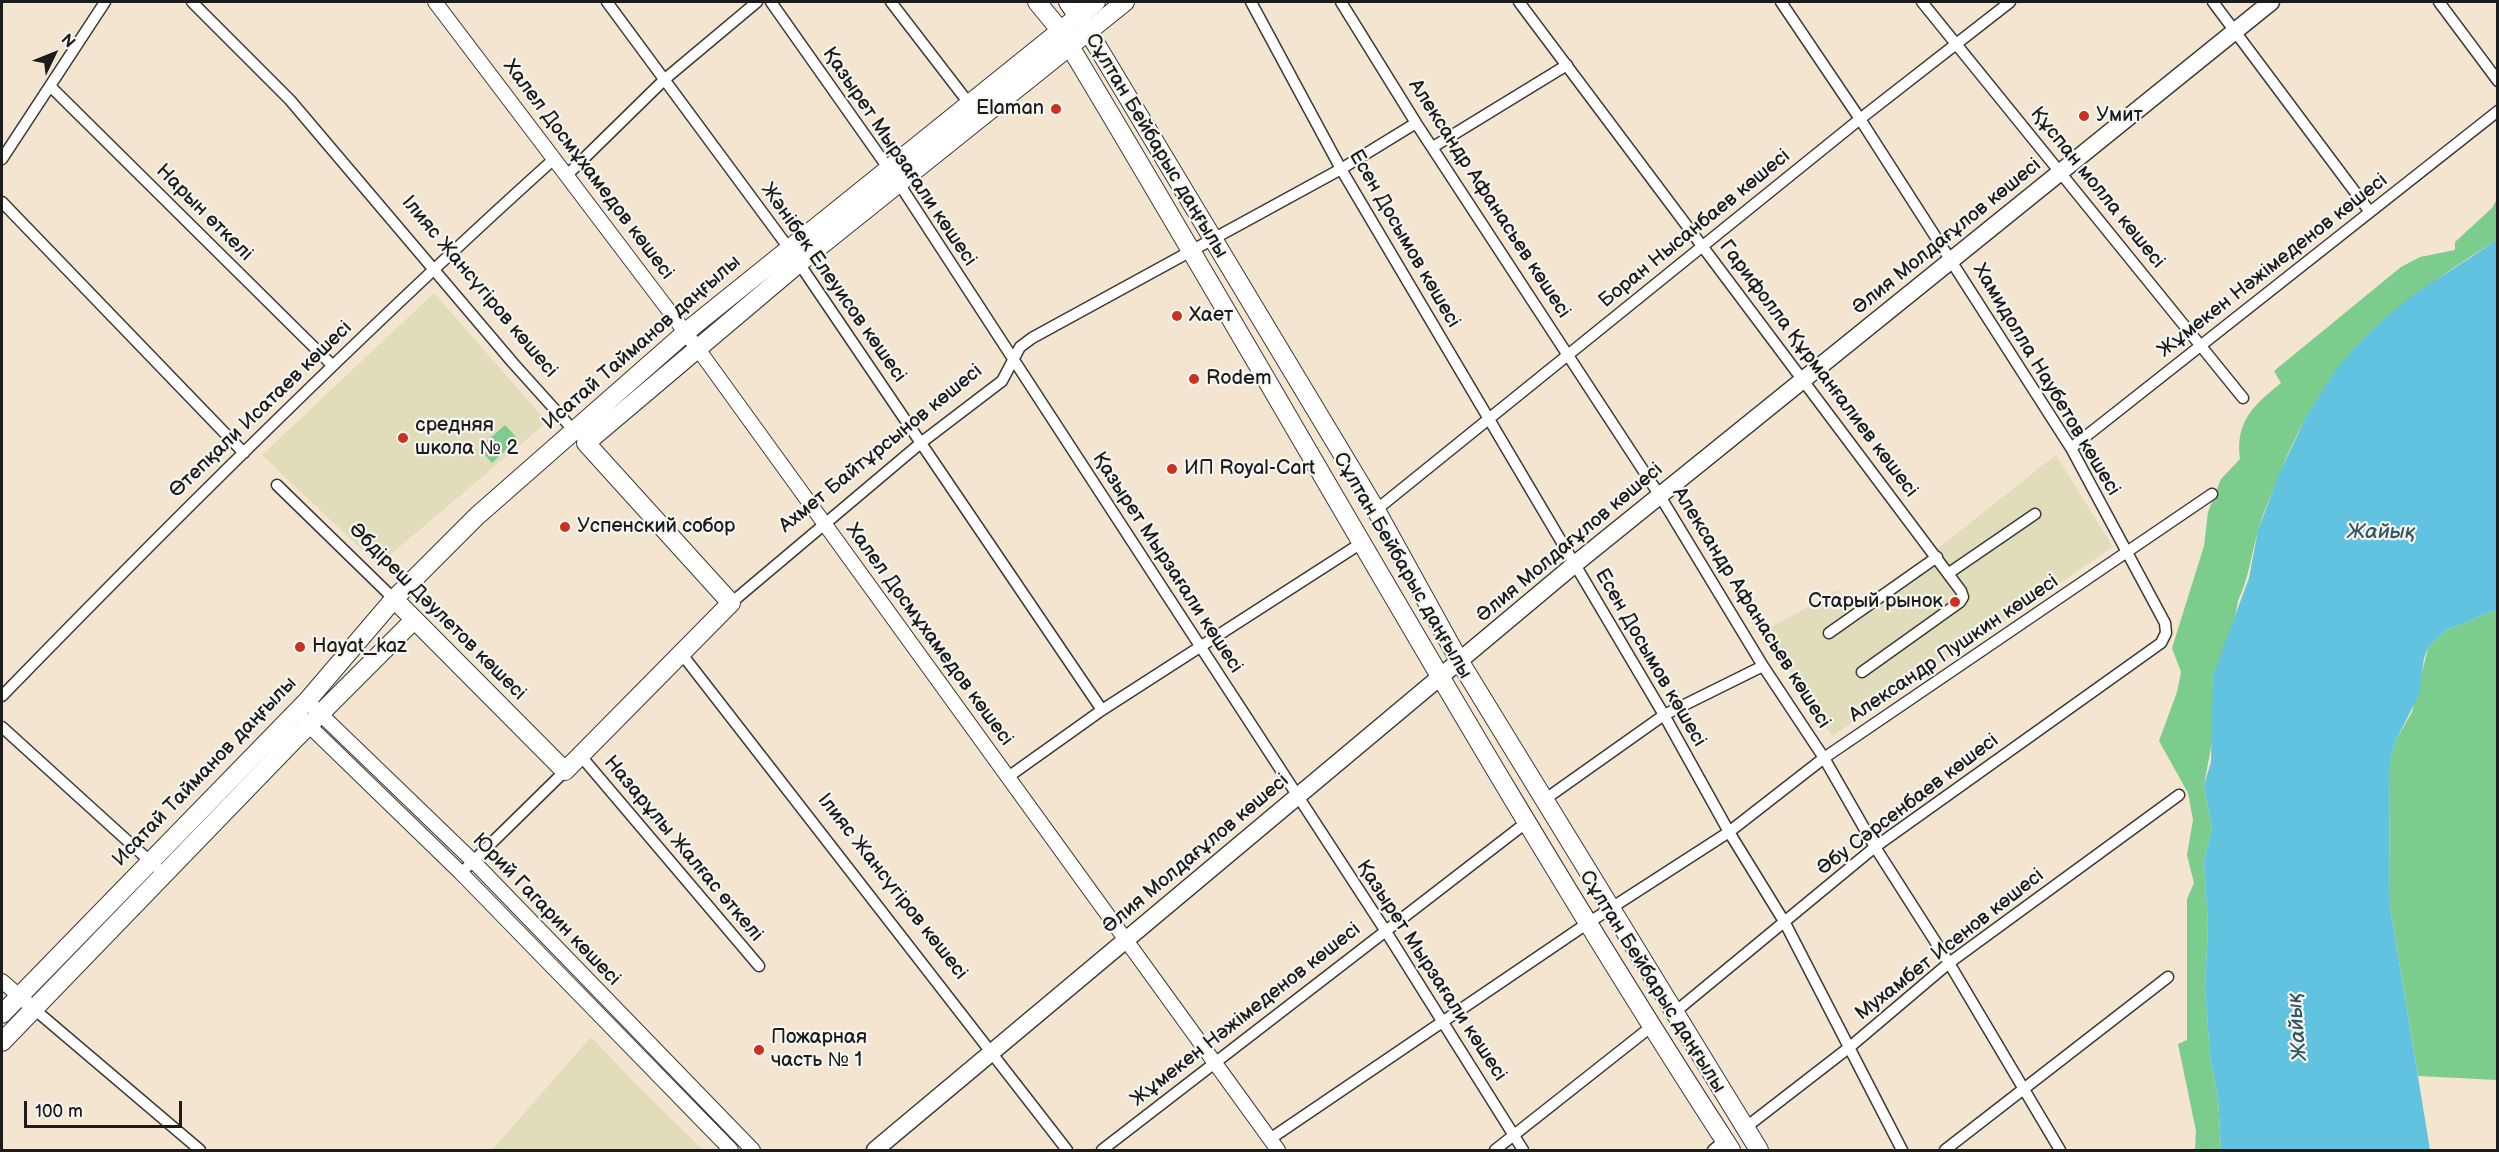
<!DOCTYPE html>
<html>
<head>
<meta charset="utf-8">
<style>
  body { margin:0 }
  #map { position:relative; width:2499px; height:1152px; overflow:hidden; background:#f3e5d0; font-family:"Balsamiq Sans",sans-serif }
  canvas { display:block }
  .frame { position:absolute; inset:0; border:3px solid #1c1c1c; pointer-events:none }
  .north { position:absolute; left:24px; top:24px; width:60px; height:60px; -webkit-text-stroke:4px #f6f6f2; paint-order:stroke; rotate:47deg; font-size:16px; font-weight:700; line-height:24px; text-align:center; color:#1c1c1c }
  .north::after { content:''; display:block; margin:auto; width:21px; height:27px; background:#1c1c1c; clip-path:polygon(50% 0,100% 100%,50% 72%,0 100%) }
  .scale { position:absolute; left:24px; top:1101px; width:158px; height:27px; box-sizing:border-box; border:3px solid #1c1c1c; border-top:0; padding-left:8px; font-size:18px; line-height:21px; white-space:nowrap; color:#1c1c1c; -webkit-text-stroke:4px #f6f6f2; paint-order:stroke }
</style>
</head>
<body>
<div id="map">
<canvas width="2499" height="1152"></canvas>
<div class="frame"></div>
<div class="north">N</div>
<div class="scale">100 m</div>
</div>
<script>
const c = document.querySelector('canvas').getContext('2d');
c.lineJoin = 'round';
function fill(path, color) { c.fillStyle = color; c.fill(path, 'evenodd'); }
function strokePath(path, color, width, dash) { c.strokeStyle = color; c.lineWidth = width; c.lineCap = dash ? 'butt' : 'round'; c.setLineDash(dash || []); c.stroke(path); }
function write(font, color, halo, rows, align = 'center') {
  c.font = font + ' "Balsamiq Sans",sans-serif'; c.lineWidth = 4.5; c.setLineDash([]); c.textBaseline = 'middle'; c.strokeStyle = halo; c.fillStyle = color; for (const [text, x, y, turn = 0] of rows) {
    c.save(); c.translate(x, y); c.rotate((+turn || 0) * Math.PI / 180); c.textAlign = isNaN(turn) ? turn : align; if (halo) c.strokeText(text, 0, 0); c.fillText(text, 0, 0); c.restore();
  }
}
const built = new Path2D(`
  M434,293L547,422L378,565L262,455Z
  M2056,455L2113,547L1832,736L1763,632L1838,590L1858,614L1942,562L1937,549Z
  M591,1037L633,1081L703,1150H492Z`);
const green = new Path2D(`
  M2497,199V240C2395,303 2324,360 2279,476C2272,494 2263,512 2258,531C2251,555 2249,578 2238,601L2204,785L2212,828L2204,861L2208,927L2205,988L2210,1056L2218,1097L2221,1150H2195L2196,1131L2178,1044L2187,1040V899L2194,883L2187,855L2193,820L2188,793L2159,741L2177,692L2181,672L2172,648L2204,546L2208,512L2221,479L2240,459C2235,421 2254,405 2281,383L2274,371L2401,267L2420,257L2455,250V242L2492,208Z
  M505,425L518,439L492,463L479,448Z
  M2497,609V1080L2418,1076L2389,900L2390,760L2396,740L2412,712L2428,648L2445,631Z`);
const water = new Path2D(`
  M2497,240V609L2445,631L2428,648L2424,658L2419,695L2396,740L2390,760L2389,900L2430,1150H2221L2218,1097L2210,1056L2205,988L2208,927L2204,861L2212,828L2204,785L2211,762L2213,675L2249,578L2258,530L2280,472L2307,415L2336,370L2356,346L2383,320L2413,295Z`);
const minor = new Path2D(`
  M192,2L290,100L513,363L576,433
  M607,2L788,247L1102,710
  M771,2L898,182L1385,930L1523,1150
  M891,2L971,106
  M1251,2L1341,169L1664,715L1729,832L1785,923L1902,1150
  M1341,2L1416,123L1660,496L1763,666L1824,758L1875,847L1949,963L2060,1150
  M1519,2L1961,591L1963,597L1960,602L1862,672
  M1922,2L2243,398
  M2213,2L2370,212
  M2439,2L2498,81
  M51,87L332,365
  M1433,147L1567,65
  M2,159L105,2
  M566,176L665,79L757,2
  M2,202L244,453
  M2071,448L2498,111
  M277,485L394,599
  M1376,510L1860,119L2010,2
  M1949,573L2035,514
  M731,603L922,442L1002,381L1020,347L1032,338L1341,169L1416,123
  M1829,633L1937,557
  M681,653L1067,1150
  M2,696C181,512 363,331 554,159
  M2,727L164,874
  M580,755L759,966
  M1008,777L1102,710L1363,542
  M1544,800L1664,715L1763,666
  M461,873L565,771
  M34,1009L200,1150
  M1675,1012L1875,847L2161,643L2166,633L2165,623L2071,448L1860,119L1781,2
  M1745,1128L1851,1046L1949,963L2179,795
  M1270,1139L1588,923L1729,832L1824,758L2212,494
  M1102,1150L1527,822
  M1495,1150L1652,1026
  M1713,1150L1724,1141
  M1945,1150L2168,977`);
const tertiary = new Path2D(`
  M435,2L698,349L1278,1150
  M307,701L473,861L753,1150
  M296,713L461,873L731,1150
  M2,981L34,1009`);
const secondary = new Path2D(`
  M875,1150L1575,564L2271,2`);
const primary = new Path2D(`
  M1037,2L1060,30C1285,403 1494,785 1731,1150
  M1068,2L1088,31L1376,510L1460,662L1759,1150
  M394,599L565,771L731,603L586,443L799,263L1125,2
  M2,1014L307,701L394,599L477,516L692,327L1096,2
  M2,1042L294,740L414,620`);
const markers = [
  [1056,109,6,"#c8321e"],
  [2084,116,6,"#c8321e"],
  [1177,316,6,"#c8321e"],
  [1194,379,6,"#c8321e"],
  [403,438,6,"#c8321e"],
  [1172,469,6,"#c8321e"],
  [565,527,6,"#c8321e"],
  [1955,602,6,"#c8321e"],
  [300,647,6,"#c8321e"],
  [759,1050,6,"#c8321e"]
];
const poiNames = [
  ["Elaman",1044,109,"right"],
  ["Умит",2096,116],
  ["Хает",1189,316],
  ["Rodem",1206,379],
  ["cредняя",415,426],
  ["школа № 2",415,449],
  ["ИП Royal-Cart",1184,469],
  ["Успенский собор",577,527],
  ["Старый рынок",1943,602,"right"],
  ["Hayat_kaz",312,647],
  ["Пожарная",771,1038],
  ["часть № 1",771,1061]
];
const streetNames = [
  ["Сұлтан Бейбарыс даңғылы",1156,146,59],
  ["Қазырет Мырзағали көшесі",899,157,56],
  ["Халел Досмұхамедов көшесі",588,170,53],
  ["Құспан молла көшесі",2097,188,51],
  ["Александр Афанасьев көшесі",1489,199,57],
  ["Нарын өткелі",204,213,45],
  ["Боран Нысанбаев көшесі",1695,229,-39],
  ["Әлия Молдағұлов көшесі",1947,237,-39],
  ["Есен Досымов көшесі",1404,239,60],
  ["Жұмекен Нәжімеденов көшесі",2273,266,-38],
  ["Жәнібек Елеуисов көшесі",833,283,55],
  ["Ілияс Жансүгіров көшесі",479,287,50],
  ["Исатай Тайманов даңғылы",642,343,-41],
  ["Гарифолла Құрманғалиев көшесі",1818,369,53],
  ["Хамидолла Наубетов көшесі",2046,380,59],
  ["Өтепқали Исатаев көшесі",261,410,-44],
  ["Ахмет Байтұрсынов көшесі",881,449,-39],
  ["Әлия Молдағұлов көшесі",1570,543,-40],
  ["Қазырет Мырзағали көшесі",1167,563,57],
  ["Сұлтан Бейбарыс даңғылы",1402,566,60],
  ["Александр Афанасьев көшесі",1751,608,58],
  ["Әбдіреш Дәулетов көшесі",437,612,45],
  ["Халел Досмұхамедов көшесі",929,635,54],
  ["Александр Пушкин көшесі",1954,649,-34],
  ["Есен Досымов көшесі",1650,658,60],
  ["Исатай Тайманов даңғылы",205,772,-46],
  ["Әбу Сәрсенбаев көшесі",1908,805,-37],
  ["Назарұлы Жалғас өткелі",683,849,50],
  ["Әлия Молдағұлов көшесі",1196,854,-40],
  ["Ілияс Жансүгіров көшесі",892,887,52],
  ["Юрий Гагарин көшесі",546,910,46],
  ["Мухамбет Исенов көшесі",1950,945,-38],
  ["Қазырет Мырзағали көшесі",1431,971,57],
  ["Сұлтан Бейбарыс даңғылы",1652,982,58],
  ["Жұмекен Нәжімеденов көшесі",1246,1015,-38]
];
const waterNames = [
  ["Жайық",2381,533],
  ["Жайық",2298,1027,-95]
];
fill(built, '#e1dcba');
fill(green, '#7ccc8d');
fill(water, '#61c3df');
strokePath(minor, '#3c3a37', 13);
strokePath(tertiary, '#3c3a37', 16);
strokePath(secondary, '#3c3a37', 19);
strokePath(primary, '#3c3a37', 20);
strokePath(minor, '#fff', 10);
strokePath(tertiary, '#fff', 14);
strokePath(secondary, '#fff', 16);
strokePath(primary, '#fff', 18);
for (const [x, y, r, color] of markers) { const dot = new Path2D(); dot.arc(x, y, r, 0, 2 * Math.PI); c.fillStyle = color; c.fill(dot); strokePath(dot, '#f6f6f2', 2); }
write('20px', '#1c1c1c', '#f6f6f2', poiNames, 'left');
write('20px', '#1c1c1c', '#f6f6f2', streetNames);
write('italic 21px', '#345660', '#f6f6f2', waterNames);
</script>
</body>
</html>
